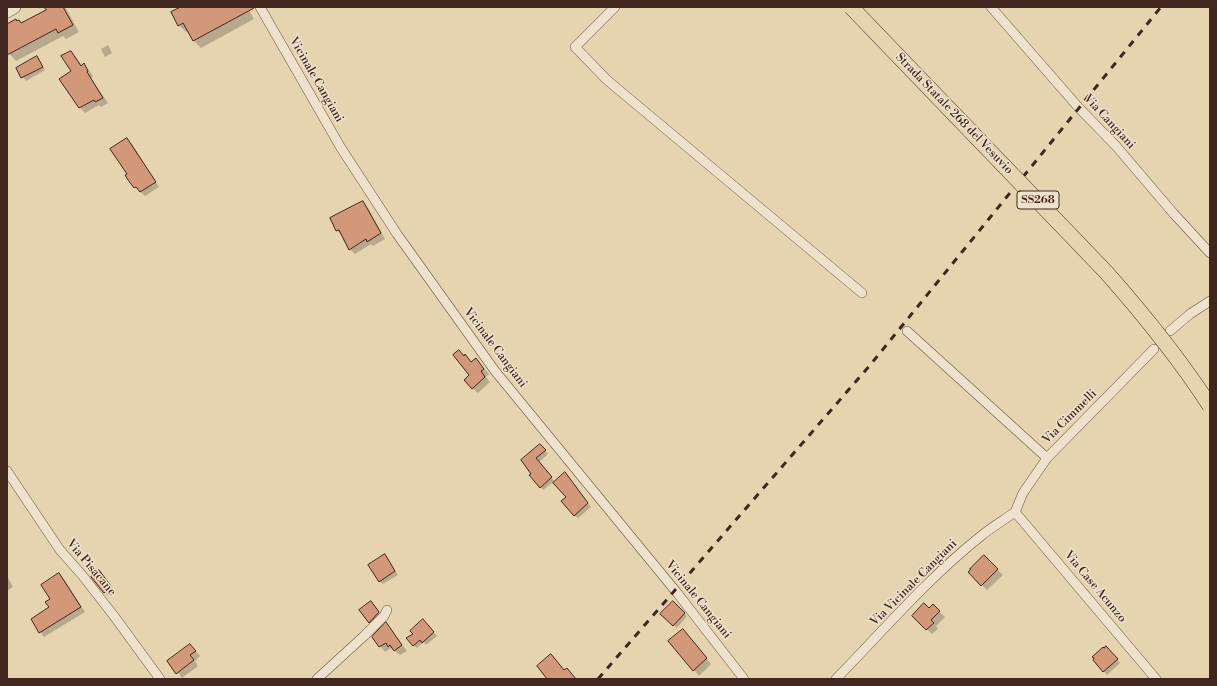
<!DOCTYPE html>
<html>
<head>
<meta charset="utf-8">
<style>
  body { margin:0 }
  #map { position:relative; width:1217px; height:686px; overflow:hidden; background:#e6d3b0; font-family:"Libre Bodoni",serif }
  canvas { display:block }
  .frame { position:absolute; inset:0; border:8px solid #40261d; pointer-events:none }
</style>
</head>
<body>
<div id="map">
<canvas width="1217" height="686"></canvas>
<div class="frame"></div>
</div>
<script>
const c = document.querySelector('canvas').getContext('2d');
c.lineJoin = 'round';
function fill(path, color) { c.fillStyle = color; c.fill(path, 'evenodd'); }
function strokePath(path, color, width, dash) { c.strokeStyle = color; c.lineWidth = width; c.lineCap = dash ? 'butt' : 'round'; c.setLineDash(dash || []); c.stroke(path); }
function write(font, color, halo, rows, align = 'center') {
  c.font = font + ' "Libre Bodoni",serif'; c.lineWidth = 3; c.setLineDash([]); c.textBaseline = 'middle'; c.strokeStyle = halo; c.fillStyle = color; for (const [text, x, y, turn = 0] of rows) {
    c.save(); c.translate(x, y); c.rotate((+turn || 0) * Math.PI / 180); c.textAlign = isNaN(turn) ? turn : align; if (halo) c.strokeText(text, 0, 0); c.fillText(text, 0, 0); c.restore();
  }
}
const shadow = new Path2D(`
  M45,7H65L79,32L66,39L63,36L16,61L7,51V25L16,20L22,24L47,10Z
  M178,7H247L254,19L201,48L194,41L188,31L186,32L179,25Z
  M108,45L112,53L105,57L101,49Z
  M71,52L76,57L82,66L83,65L89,70L93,76L91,78L108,103L101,107L99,105L85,113L80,108L60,79L72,71Z
  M37,57L45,70L26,81L17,68Z
  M127,140L132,144L159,187L145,196L135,187L129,174Z
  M363,202L368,208L385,239L373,246L371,244L355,254L350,249L342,236L337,230Z
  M476,359L489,374L486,377L490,382L478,393L472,388L471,375L472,363Z
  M540,445L548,454L539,462L555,482L568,477L591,507L578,518L574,515L567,497L553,482L543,490L522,460Z
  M984,557L1003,575L987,590L982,585L972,569Z
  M388,559L398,575L383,584L379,581Z
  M59,574L64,579L85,612L44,637L40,632L50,608Z
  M102,575L114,590L108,596L92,577Z
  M7,576L13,587L7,591Z
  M673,602L687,616L677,628L662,614Z
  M374,605L382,616L373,625L369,622Z
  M933,606L945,617L936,626L938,629L932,634L913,616L929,609Z
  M386,624L407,651L400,655L391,648L385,652L373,637Z
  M426,624L437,636L426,645L424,642L417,648L413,645Z
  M688,636L711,664L699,676L670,641Z
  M195,650L200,656L195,661L198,666L182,678L169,661Z
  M1109,650L1120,663L1107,675L1094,660Z`);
const building = new Path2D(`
  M44,7H63L73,25L58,33L56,29L7,55V24L16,19L17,21L19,20L21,23L46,10Z
  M181,7H254V8L193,41L183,23L178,26L171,12Z
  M71,51L81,66L84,63L88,71L87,72L103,98L95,102L94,100L79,108L59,79L71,71L61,56Z
  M37,56L43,67L21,78L16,68Z
  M127,138L156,182L140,192L136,187L134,188L128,180L125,175L127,174L110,149Z
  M363,201L381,233L367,242L366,239L349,250L339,230L336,231L330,218Z
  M459,350L464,356L465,354L471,362L476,358L484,369L481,371L485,377L472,389L464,380L469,375L453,355Z
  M540,444L546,450L536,458L552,477L540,488L529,475L531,474L521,460Z
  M565,472L588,503L574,516L561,501L566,497L553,483Z
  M385,554L395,571L379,582L368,565Z
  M984,555L998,569L981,586L968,572L971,569H970Z
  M99,570L111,586L104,593L91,577Z
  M59,573L81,607L39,633L31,619L49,607L45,602L50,599L41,585Z
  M371,601L379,612L369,623L359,610Z
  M673,601L685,613L673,626L660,614Z
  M924,603L929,608L933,604L940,611L931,620L934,623L926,630L912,616Z
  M423,619L434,632L422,643L420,640L413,646L406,638L413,634L410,631Z
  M386,622L402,645L394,651L390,645L388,647L386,643L379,647L372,637Z
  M683,629L707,658L693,671L668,641Z
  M190,644L196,651L190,655L194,660L176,674L167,661Z
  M1106,646L1118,659L1103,672L1093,660L1094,658L1092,657L1103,647L1104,648Z
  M551,654L564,670L567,668L576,679H547L537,666Z`);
const minor = new Path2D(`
  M260,7L341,148L397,234L495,371L678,594L744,679
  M615,7L575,47L607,80L862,293
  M991,7L1079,108L1116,146L1174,214L1210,253
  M907,331L1047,458
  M1170,331L1190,314L1210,301
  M7,471L60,550L82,575L114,616L160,679
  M1015,512L1156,679
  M1015,512L1023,493L1047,458L1154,349
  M317,679L364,636L384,616L387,610
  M836,679C883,631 928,578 981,536C992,527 1004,520 1015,512`);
const secondary = new Path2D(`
  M7,11L14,7`);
const rail = new Path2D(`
  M598,679L871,364L1161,7`);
const trunkBridge = new Path2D(`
  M851,7L1106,272C1144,315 1179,358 1210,406`);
const shields = [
  [1038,200,42]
];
const shieldNames = [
  ["SS268",1038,200]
];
const streetNames = [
  ["Vicinale Cangiani",316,80,60],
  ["Strada Statale 268 del Vesuvio",954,114,46],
  ["Via Cangiani",1109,122,47],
  ["Vicinale Cangiani",495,348,53],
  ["Via Cimmelli",1070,417,-45],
  ["Via Pisacane",91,568,50],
  ["Via Vicinale Cangiani",914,583,-45],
  ["Via Case Acunzo",1095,587,50],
  ["Vicinale Cangiani",698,600,51]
];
fill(shadow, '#0003');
fill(building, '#d3987a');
strokePath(building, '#40261d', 1);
strokePath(minor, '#6a5142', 10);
strokePath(secondary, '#40261d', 14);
strokePath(minor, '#efe2cc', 9);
strokePath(secondary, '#efe2cc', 13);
strokePath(rail, '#40261d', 3, [7, 7]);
strokePath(trunkBridge, '#40261d', 16, []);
strokePath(trunkBridge, '#e6d3b0', 15);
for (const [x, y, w] of shields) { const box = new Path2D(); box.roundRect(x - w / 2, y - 9, w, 18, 3); c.fillStyle = '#efe2cc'; c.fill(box); strokePath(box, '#40261d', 1); }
write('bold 11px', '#40261d', null, shieldNames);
write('12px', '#40261d', '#efe2cc', streetNames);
</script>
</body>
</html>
